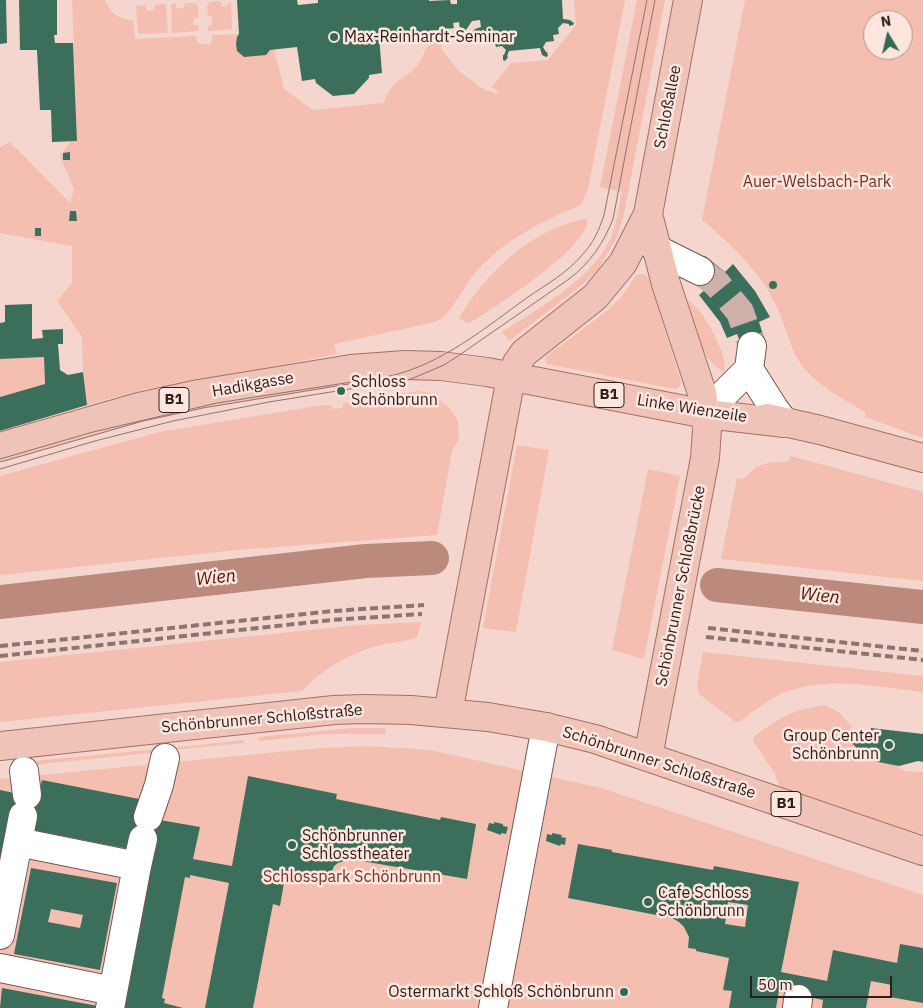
<!DOCTYPE html>
<html>
<head>
<meta charset="utf-8">
<style>
  body { margin:0 }
  #map { position:relative; width:923px; height:1008px; overflow:hidden; background:#f5d6ce; font-family:"IBM Plex Sans",sans-serif }
  canvas { display:block }
  .north { position:absolute; left:863px; top:10px; width:50px; height:50px; box-sizing:border-box; background:#fee5de; border:1px solid #aa9690; border-radius:50%; rotate:351deg; font-size:14px; font-weight:700; line-height:20px; text-align:center; color:#2b1f1c }
  .north::after { content:''; display:block; margin:auto; width:18px; height:22px; background:#2f6a54; clip-path:polygon(50% 0,100% 100%,50% 72%,0 100%) }
  .scale { position:absolute; left:750px; top:976px; width:142px; height:22px; box-sizing:border-box; border:2px solid #2b1f1c; border-top:0; padding-left:6px; font-size:15px; line-height:18px; white-space:nowrap; color:#2b1f1c; -webkit-text-stroke:4px #fee5de; paint-order:stroke }
</style>
</head>
<body>
<div id="map">
<canvas width="923" height="1008"></canvas>
<div class="north">N</div>
<div class="scale">50 m</div>
</div>
<script>
const c = document.querySelector('canvas').getContext('2d');
c.lineJoin = 'round';
function fill(path, color) { c.fillStyle = color; c.fill(path, 'evenodd'); }
function strokePath(path, color, width, dash) { c.strokeStyle = color; c.lineWidth = width; c.lineCap = dash ? 'butt' : 'round'; c.setLineDash(dash || []); c.stroke(path); }
function write(font, color, halo, rows, align = 'center') {
  c.font = font + ' "IBM Plex Sans",sans-serif'; c.lineWidth = 5; c.setLineDash([]); c.textBaseline = 'middle'; c.strokeStyle = halo; c.fillStyle = color; for (const [text, x, y, turn = 0] of rows) {
    c.save(); c.translate(x, y); c.rotate((+turn || 0) * Math.PI / 180); c.textAlign = isNaN(turn) ? turn : align; if (halo) c.strokeText(text, 0, 0); c.fillText(text, 0, 0); c.restore();
  }
}
const green = new Path2D(`
  M72,0H105C110,13 119,20 133,20L135,39L196,36L197,42L200,44H210L212,41V35L239,34C233,43 237,50 244,56L265,55L270,50L274,49L284,89L313,110L384,103C392,78 402,82 417,66C425,57 423,45 436,42L442,45L441,49L459,71L486,91L488,90L496,94L498,91L492,87L511,63L548,60L576,25L574,0H625L588,189L581,205C540,222 504,240 474,274C464,287 454,308 442,318L435,322L334,344L337,354L155,390L150,388L87,405L83,372L82,337L57,301L72,283V246L0,233V147L10,142L70,203L74,189L60,156L77,132Z
  M637,0H665L624,214L617,237L598,270L577,289L509,341L502,332C537,309 585,283 606,247C616,231 618,210 622,192L600,187Z
  M745,0H923V438L865,417V412C844,400 819,386 803,367C790,350 786,327 777,307C761,272 731,244 702,220ZM873,20H903V50H873Z
  M220,1L222,6L225,7L228,5L231,1L232,29L208,31V26L211,25L213,21L211,16H208L207,6L210,2Z
  M176,3V7L180,9L184,7L185,3H194L198,6L199,17L195,18L193,22L194,25L199,26L198,31L172,33L171,4Z
  M166,4L168,33L138,34L136,6L145,5L146,9L149,11L153,10L155,5Z
  M584,219H587C592,246 491,310 468,324L459,318C487,272 529,231 584,219Z
  M640,274L646,275L649,279L681,382L679,388L675,389L547,364L545,360L547,356L608,310L623,295L636,275Z
  M688,301C701,304 731,360 724,372C701,360 694,327 687,305Z
  M44,357L45,384L0,397V359Z
  M417,391L431,393L450,408L458,421L459,438L452,451L437,535L237,550L0,575V476L159,432L323,405H331L332,409L343,408V403Z
  M517,445L549,450L516,632L483,628Z
  M791,456L923,492V581L721,559L737,478L744,479C757,462 768,462 788,462Z
  M648,469L680,476L644,659L612,650Z
  M421,622L417,637L415,638C406,641 395,642 385,644C352,652 326,666 302,691L0,722V662L359,625Z
  M703,652L923,676V692C878,687 832,676 788,691C771,697 754,711 739,722L734,721L699,694L697,686Z
  M824,705L839,712L852,727L845,736L905,771L923,772V839L789,794L780,787L774,772L753,741L755,736C780,717 793,710 824,705Z
  M352,728H385V734H324L259,741L258,737Z
  M243,740L244,743L173,750L172,748Z
  M365,746L418,749L434,751L601,788L923,895V1008H0V779L309,749Z
  M159,749L160,752L32,765V761Z`);
const river = new Path2D(`
  M717,585L923,607
  M0,602L366,561L432,558`);
const building = new Path2D(`
  M0,0H6L7,43L0,44Z
  M19,0H57V35H54L55,43H73L77,141L52,142L51,110H40L37,50H20Z
  M237,0H297L298,5L318,3V0H429V1L450,0L451,4H457V0H562L563,19L570,20L574,23L573,25L569,26V24L563,23L558,28L559,34L553,35L554,41L546,42L543,47L546,52H547L548,56L546,57L542,55L540,48L509,51L507,56L508,57L505,61L503,60V55H504L506,50L502,46L496,47L494,40L488,41L487,34L483,30L477,33V34L473,35L472,32L475,29L481,27L480,20L472,21L466,30L460,29L459,22L453,23L454,28L431,31V35L405,37V33L379,36L382,73L369,75V78L354,94L333,96L316,83L315,79L302,81L297,47L270,50L266,55L244,57L237,51L236,44L237,37L239,34Z
  M70,152V160H63V153Z
  M70,211H76L77,221H69Z
  M35,228H41V236H35Z
  M705,256L725,272L733,264L755,291L770,317L759,322L767,347H761L741,344L737,334L727,338L720,322L699,295L706,289L699,282L700,261Z
  M769 285a4 4 0 1 1 8 0a4 4 0 1 1-8 0Z
  M32,304V339L43,338L42,330L63,329V344H58L60,370L68,375L83,372L87,405L0,431V397L45,384L44,357L0,359V323L5,322V305Z
  M871,728L923,734V762L918,761L899,766L878,762L868,758L844,736L849,731L858,730L864,737L870,738Z
  M248,776L337,794L336,799L440,820L441,817L476,824L467,879L350,859L338,863L334,866L330,877L322,875L321,879L286,871L280,906L273,904L253,1008H205L229,883L190,875V878L185,877L162,998L165,999L164,1003L183,1008H122L129,849L32,830L0,878V790L38,798L42,780L139,799L137,816L200,827L193,859L232,866Z
  M494,822L503,824V826L508,827L506,834L501,833V835L487,830L489,823L494,824Z
  M552,833L562,835L561,837L566,838L565,845L561,844L560,846L546,841L547,834L552,835Z
  M578,844L612,850V852L713,870L714,866L799,882L781,972L827,981L833,950L897,963L900,944L923,948V1003L890,997L892,985L871,981L866,1008H822L823,1000L779,991L776,1008H729L732,991L723,990L729,958L696,951V949L688,948L689,937L684,927L679,922L672,918L568,898ZM728,902L748,905L745,927L725,924Z
  M31,868L117,883L100,970L14,954ZM51,909L83,915L80,928L48,922Z
  M2,988L103,1007V1008H0Z`);
const minorTunnel = new Path2D(`
  M700,271L716,283L740,312L752,346`);
const minor = new Path2D(`
  M656,249L700,271
  M752,346L749,369L775,410L785,423
  M706,414L721,397L749,369
  M24,771L27,795
  M148,817L159,785L165,758
  M18,842L23,816
  M137,866L143,839
  M0,935L18,842L137,866L110,1008
  M0,968L113,991
  M493,1008L546,727
  M797,1008L798,999`);
const major = new Path2D(`
  M648,214L666,284L702,393L707,429L705,458L648,757
  M767,418L820,430L923,458
  M0,447L139,407L199,394L351,369L405,365L441,366L487,372L706,414L785,423
  M448,713L511,377L517,363L524,353L595,297L623,263L648,214L688,0
  M0,746L334,710L363,709L411,710L488,717L546,727L595,739L923,851`);
const tram = new Path2D(`
  M0,459L93,432L217,403L390,376C442,364 485,328 528,297C547,284 567,273 582,255C593,244 599,230 604,215L647,0
  M0,469L95,441L173,421L269,402L411,379L444,365L458,356L569,279C590,263 603,244 613,219L655,0`);
const rail = new Path2D(`
  M708,628L923,651
  M706,637L923,660
  M0,646L333,611L424,605
  M0,656L332,620L422,614`);
const markers = [
  [334,37,5,"#2f6a54"],
  [341,391,5,"#2f6a54"],
  [889,745,5,"#2f6a54"],
  [292,845,5,"#2f6a54"],
  [648,902,5,"#2f6a54"],
  [624,992,5,"#2f6a54"]
];
const shields = [
  [609,395,30],
  [174,400,30],
  [786,804,30]
];
const shieldNames = [
  ["B1",609,395],
  ["B1",174,400],
  ["B1",786,804]
];
const poiNames = [
  ["Max-Reinhardt-Seminar",344,37],
  ["Schloss",351,382],
  ["Schönbrunn",351,400],
  ["Group Center",879,736,"right"],
  ["Schönbrunn",879,754,"right"],
  ["Schönbrunner",302,836],
  ["Schlosstheater",302,854],
  ["Cafe Schloss",658,893],
  ["Schönbrunn",658,911],
  ["Ostermarkt Schloß Schönbrunn",614,992,"right"]
];
const streetNames = [
  ["Schloßallee",668,107,-79],
  ["Hadikgasse",253,385,-10],
  ["Linke Wienzeile",692,409,9],
  ["Schönbrunner Schloßbrücke",681,586,-79],
  ["Schönbrunner Schloßstraße",262,719,-5],
  ["Schönbrunner Schloßstraße",659,763,18]
];
const parkNames = [
  ["Auer-Welsbach-Park",817,182],
  ["Schlosspark Schönbrunn",352,877]
];
const waterNames = [
  ["Wien",216,578,-6],
  ["Wien",820,596,6]
];
fill(green, '#f4beb1');
strokePath(river, '#bc8a7d', 34);
fill(building, '#3b6f5b');
strokePath(minorTunnel, '#cdb1aa', 28, [28, 14]);
strokePath(minor, '#735851', 30);
strokePath(major, '#a47062', 30);
strokePath(minor, '#fff', 28);
strokePath(major, '#efc3b8', 28);
strokePath(tram, '#8a7570', 1);
strokePath(rail, '#8a7570', 4, [8, 4]);
for (const [x, y, r, color] of markers) { const dot = new Path2D(); dot.arc(x, y, r, 0, 2 * Math.PI); c.fillStyle = color; c.fill(dot); strokePath(dot, '#fee5de', 2); }
for (const [x, y, w] of shields) { const box = new Path2D(); box.roundRect(x - w / 2, y - 12.5, w, 25, 4); c.fillStyle = '#fee5de'; c.fill(box); strokePath(box, '#2b1f1c', 1); }
write('bold 15px', '#2b1f1c', null, shieldNames);
write('16px', '#2b1f1c', '#fee5de', poiNames, 'left');
write('16px', '#2b1f1c', '#fee5de', streetNames);
write('16px', '#733223', '#fee5de', parkNames);
write('italic 18px', '#521305', '#fee5de', waterNames);
</script>
</body>
</html>
